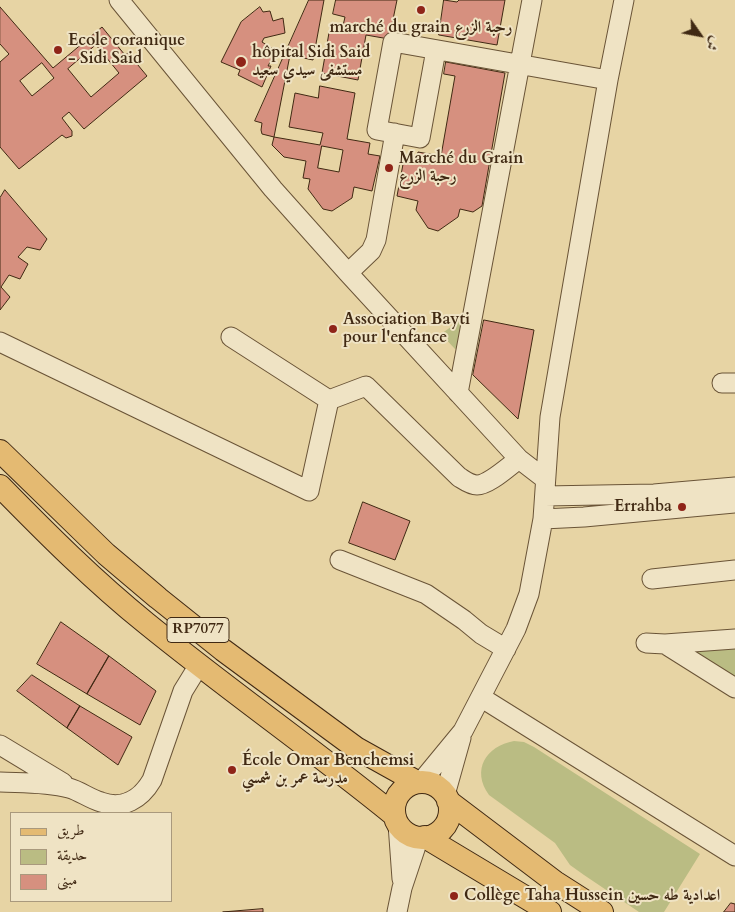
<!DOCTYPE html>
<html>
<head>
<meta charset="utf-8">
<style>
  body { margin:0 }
  #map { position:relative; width:735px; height:912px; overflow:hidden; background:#e7d4a4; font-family:Cardo,Amiri,serif }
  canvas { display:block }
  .legend { position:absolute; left:10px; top:812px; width:162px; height:90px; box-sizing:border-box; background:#efe3c4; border:1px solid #a9997d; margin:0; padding:6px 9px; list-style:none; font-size:15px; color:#402913 }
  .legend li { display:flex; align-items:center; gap:10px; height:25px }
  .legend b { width:25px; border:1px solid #a9997d }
  .north { position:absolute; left:675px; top:10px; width:50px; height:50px; -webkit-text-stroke:4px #efe3c4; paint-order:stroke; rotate:123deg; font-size:14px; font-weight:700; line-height:20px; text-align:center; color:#402913 }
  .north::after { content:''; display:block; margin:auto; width:18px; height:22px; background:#402913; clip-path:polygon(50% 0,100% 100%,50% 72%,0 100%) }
</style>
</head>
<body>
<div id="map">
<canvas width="735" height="912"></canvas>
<ul class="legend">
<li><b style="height:6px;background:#e4ba72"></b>طريق</li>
<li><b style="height:14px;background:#babc83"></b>حديقة</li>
<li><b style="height:14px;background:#d6907f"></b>مبنى</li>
</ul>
<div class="north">ش</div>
</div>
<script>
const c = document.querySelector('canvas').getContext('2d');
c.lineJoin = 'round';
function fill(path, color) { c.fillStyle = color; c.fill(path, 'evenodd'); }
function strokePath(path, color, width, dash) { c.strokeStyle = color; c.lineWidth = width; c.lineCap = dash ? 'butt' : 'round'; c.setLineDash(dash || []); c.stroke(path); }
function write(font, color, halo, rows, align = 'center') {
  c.font = font + ' Cardo,Amiri,serif'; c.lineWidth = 4; c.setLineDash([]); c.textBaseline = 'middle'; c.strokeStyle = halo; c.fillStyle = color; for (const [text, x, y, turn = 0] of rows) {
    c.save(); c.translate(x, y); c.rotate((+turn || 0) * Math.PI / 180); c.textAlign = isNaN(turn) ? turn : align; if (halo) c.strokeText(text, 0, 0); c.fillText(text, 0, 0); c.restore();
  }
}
const green = new Path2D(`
  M462,319L458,348L455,349L441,334Z
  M735,644V682L685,651Z
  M514,741L524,742L534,747L700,854L664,912H639L584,875L570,865L555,843L489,795C471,770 486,746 514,741Z`);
const building = new Path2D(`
  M309,0H324L313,60L290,55L274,137L262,134L261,130L262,123L255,121Z
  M336,0H397L389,39L366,35L358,80L322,73L330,27L342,30L345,17L333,14Z
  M444,0L457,2L459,0H505L497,45L439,35Z
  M0,7L53,68L102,27L125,55L128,53L147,76L84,129L69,112L62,118L72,131V136L66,138L62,135L19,169L0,147V62L9,54L0,44ZM96,45L119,73L91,97L68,69ZM42,63L54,78L32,96L20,81Z
  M260,7L263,12L270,11L273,21L283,18L285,33L264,38L262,42L276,51L268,66H271L262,87L238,75L240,70L221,62L241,22Z
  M446,62L505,73L482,206L473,212L460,209L458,217L438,231L428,228L416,210L418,201L397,196L404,159L416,161L418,152L441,156L455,76L444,74Z
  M320,86L355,93L347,139L370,143L368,154L380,156L372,191L354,187L352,198L332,211L323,209L308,189L310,179L303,178L306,161L284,157L272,145L274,137L320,145L323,133L289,127L295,93L318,98ZM322,146L343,150L339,172L318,168Z
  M5,190L47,239L40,250L27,247L18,257L28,264L20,279L9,275L1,287L10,297L0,310V198Z
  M484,320L534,330L518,419L473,375Z
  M363,502L410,521L395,560L349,543Z
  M61,622L109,656L87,694L37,664Z
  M109,656L156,691L140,725L87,694Z
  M32,675L80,706L67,728L17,691Z
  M80,706L132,737L118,765L67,728Z
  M731,903L735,904V912H724Z
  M263,909V912H223Z`);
const minor = new Path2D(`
  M119,0L273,189L348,273L519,459L545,479
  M436,50L420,138L377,130L393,42L608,80
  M348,273L371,251L376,240L395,133
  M0,342L309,491L329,400L231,337
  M722,383H735
  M458,393L532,0
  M329,400L366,386L459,477C464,480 470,485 477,485C489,485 509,466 519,459
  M545,496L654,494L735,487
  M543,519L584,517L735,503
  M340,560L426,594L464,620L481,634L506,649
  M652,579L735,570
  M646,643L665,644L735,639
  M665,644L735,688
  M482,698L735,856
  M0,745L63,783
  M0,782C23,783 46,782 69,788C80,791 90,799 101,802C123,810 141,799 152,780L183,691L199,665
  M421,782L463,731L516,629L529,594L543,519L550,417L608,80L624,0
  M445,795L461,738
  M398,824L402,879
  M397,912L402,888L419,837`);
const major = new Path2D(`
  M0,451L106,554L158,598L223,650L356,748L417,782
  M0,486C47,534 94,581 146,623C227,689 313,749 394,815
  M394 810a28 28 0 1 1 56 0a28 28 0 1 1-56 0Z
  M448,801L555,882L602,912
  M425,837L550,912`);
const markers = [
  [421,10,5,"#8f2418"],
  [58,50,5,"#8f2418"],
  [241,62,6,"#8f2418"],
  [389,168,5,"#8f2418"],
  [333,329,5,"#8f2418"],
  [682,507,5,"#8f2418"],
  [232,770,5,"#8f2418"],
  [454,896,5,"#8f2418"]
];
const shields = [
  [198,630,62]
];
const shieldNames = [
  ["RP7077",198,630]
];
const poiNames = [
  ["marché du grain رحبة الزرع",421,28,"center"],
  ["Ecole coranique",68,41],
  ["- Sidi Said",68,59],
  ["hôpital Sidi Said",252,53],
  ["مستشفى سيدي سعيد",252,71],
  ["Marché du Grain",399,159],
  ["رحبة الزرع",399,177],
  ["Association Bayti",343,320],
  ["pour l'enfance",343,338],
  ["Errahba",672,507,"right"],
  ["École Omar Benchemsi",242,761],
  ["مدرسة عمر بن شمسي",242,779],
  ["Collège Taha Hussein اعدادية طه حسين",464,896]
];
fill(green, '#babc83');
fill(building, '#d6907f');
strokePath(building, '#402913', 1);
strokePath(minor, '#6a5437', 21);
strokePath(major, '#402913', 24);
strokePath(minor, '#efe3c4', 19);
strokePath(major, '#e4ba72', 22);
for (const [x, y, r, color] of markers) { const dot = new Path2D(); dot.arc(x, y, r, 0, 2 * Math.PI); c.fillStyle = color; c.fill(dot); strokePath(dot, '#efe3c4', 2); }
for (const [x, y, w] of shields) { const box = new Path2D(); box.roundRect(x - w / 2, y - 12.5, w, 25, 4); c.fillStyle = '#efe3c4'; c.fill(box); strokePath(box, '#402913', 1); }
write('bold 15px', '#402913', null, shieldNames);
write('bold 16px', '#402913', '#efe3c4', poiNames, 'left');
</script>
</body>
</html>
